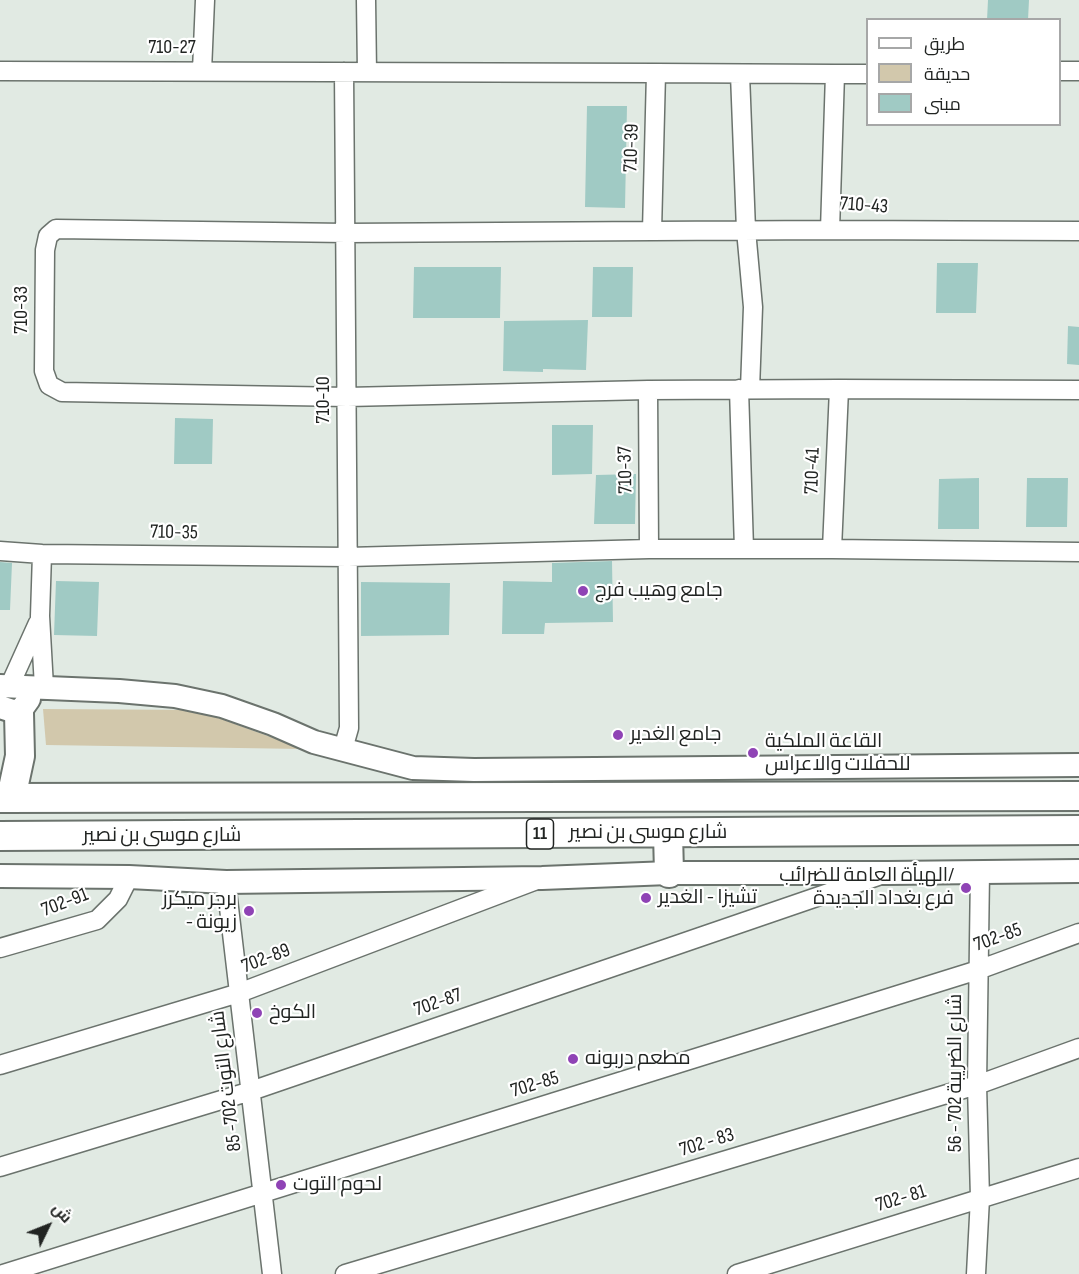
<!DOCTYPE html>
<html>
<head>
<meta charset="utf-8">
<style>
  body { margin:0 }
  #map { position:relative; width:1079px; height:1274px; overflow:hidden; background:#e1eae3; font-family:"Sofia Sans Condensed",Cairo,sans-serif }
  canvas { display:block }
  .legend { position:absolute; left:866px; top:18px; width:195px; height:108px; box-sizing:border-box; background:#fff; border:2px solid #a6a7a7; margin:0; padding:8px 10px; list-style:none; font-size:18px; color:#212422 }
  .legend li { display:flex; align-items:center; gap:12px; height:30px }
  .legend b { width:30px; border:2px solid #a6a7a7 }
  .north { position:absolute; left:18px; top:1196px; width:60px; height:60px; -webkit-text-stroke:4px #fff; paint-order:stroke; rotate:47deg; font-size:16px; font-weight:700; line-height:24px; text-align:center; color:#212422 }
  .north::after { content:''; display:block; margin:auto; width:21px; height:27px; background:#212422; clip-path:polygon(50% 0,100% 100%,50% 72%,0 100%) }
</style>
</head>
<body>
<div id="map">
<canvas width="1079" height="1274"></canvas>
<ul class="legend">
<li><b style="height:8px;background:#fff"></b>طريق</li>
<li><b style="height:16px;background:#d2c8ac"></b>حديقة</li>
<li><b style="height:16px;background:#a0cac4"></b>مبنى</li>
</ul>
<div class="north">ش</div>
</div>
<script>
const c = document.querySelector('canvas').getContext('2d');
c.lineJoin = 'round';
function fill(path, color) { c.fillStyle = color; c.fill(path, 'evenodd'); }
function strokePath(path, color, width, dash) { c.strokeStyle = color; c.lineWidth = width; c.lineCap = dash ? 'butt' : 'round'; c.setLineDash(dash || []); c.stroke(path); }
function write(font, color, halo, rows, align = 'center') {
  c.font = font + ' "Sofia Sans Condensed",Cairo,sans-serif'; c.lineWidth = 4.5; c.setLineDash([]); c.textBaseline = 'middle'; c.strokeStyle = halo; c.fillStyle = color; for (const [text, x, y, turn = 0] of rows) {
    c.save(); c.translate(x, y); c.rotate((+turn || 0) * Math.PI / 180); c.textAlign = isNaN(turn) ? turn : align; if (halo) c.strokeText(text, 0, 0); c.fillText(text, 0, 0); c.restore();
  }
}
const green = new Path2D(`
  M43,709L197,710L303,749L46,745Z`);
const building = new Path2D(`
  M988,0H1029L1028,20H987Z
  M587,106H627L625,208L585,207Z
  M937,263H978L976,313H936Z
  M414,267H501L500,318H413Z
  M593,267H633L632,317H592Z
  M588,320L586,370L543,369V372L503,371L504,321Z
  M1068,326L1079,327V365L1067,364Z
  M175,418L213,419L212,464H174Z
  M552,425H593L592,474L552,475Z
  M636,474L635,524H594L596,475Z
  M979,478V529H938L939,479Z
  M1027,478H1068L1067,527H1026Z
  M612,561L613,622L545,623L544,634H502L503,581L552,582V563Z
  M0,562L12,563L10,610H0Z
  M56,581L99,582L97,636L54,635Z
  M361,582L450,583L449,635L361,636Z`);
const minor = new Path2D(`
  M366,0L367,72
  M0,71L656,73L652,231L346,233L56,229L48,236L45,250L44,371L49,385L62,392L347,397L648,390L649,549L348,557L42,554L0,551
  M202,71L205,0
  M1060,71H1079
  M656,73L835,74
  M740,74L746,230L753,307L750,389
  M868,74H835L830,230L1079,231
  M652,231L830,230
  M739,389L744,549
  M648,390L839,389
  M1079,390L839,389L832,549L1079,552
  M649,549H832
  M42,554L40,616L44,687
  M10,685L38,623
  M343,749L349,728L344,72
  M226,882L272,1274
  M0,948L97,920L118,899L129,877
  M0,1065L239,993L534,881
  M0,1167L251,1091L878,876
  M3,1274L978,970L1079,933
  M345,1274L977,1085L1079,1048
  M737,1274L1079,1168
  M976,1274L980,1198L977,1085L980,872`);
const tertiary = new Path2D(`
  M0,686L119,691L175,696L222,706L273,724L314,742L413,768L474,770L1079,765
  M0,707L19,713L29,699
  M0,876L129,877L226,882L542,878L669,873H888L1079,871`);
const primary = new Path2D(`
  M0,798L1079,796
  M11,798L20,756L19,713
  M668,833L669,873
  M0,836L1079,830`);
const markers = [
  [583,591,6,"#8f43b5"],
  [618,735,6,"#8f43b5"],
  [753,753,6,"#8f43b5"],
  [966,888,6,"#8f43b5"],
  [646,898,6,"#8f43b5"],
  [249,911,6,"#8f43b5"],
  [257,1013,6,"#8f43b5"],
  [573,1059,6,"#8f43b5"],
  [281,1185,6,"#8f43b5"]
];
const shields = [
  [540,834,27]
];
const shieldNames = [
  ["11",540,834]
];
const streetNames = [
  ["710-27",172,48],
  ["710-39",632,148,-88],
  ["710-43",864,206,4],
  ["710-33",22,310,-90],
  ["710-10",324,400,-90],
  ["710-37",626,470,-91],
  ["710-41",813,471,-88],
  ["710-35",174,533,1],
  ["شارع موسى بن نصير",648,833],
  ["شارع موسى بن نصير",162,836],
  ["702-91",65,903,-21],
  ["702-85",998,938,-20],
  ["702-89",266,959,-21],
  ["702-87",438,1003,-19],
  ["شارع الضريبة 702 - 56",956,1073,-90],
  ["شارع التوت 702- 85",227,1081,-97],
  ["702-85",535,1085,-17],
  ["702 - 83",707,1143,-17],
  ["702- 81",901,1199,-17]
];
const poiNames = [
  ["جامع وهيب فرج",595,591],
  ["جامع الغدير",630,735],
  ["القاعة الملكية",765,742],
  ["للحفلات والاعراس",765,765],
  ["الهيأة العامة للضرائب/",954,876,"right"],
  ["فرع بغداد الجديدة",954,899,"right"],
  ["تشيزا - الغدير",658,898],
  ["برجر ميكرز",237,900,"right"],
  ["- زيونة",237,923,"right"],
  ["الكوخ",269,1013],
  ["مطعم دربونه",585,1059],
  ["لحوم التوت",293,1185]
];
fill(green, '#d2c8ac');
fill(building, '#a0cac4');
strokePath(minor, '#6b736d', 21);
strokePath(tertiary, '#6b736d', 26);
strokePath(primary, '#6b736d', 32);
strokePath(minor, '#fff', 18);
strokePath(tertiary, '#fff', 22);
strokePath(primary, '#fff', 28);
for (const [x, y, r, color] of markers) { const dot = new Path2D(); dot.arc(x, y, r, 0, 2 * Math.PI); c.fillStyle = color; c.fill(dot); strokePath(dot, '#fff', 2); }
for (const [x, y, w] of shields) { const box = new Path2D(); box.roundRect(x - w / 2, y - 15, w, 30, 4.5); c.fillStyle = '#fff'; c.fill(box); strokePath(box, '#212422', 1.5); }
write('bold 18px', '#212422', null, shieldNames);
write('20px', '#212422', '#fff', streetNames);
write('20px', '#212422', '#fff', poiNames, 'left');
</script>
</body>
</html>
